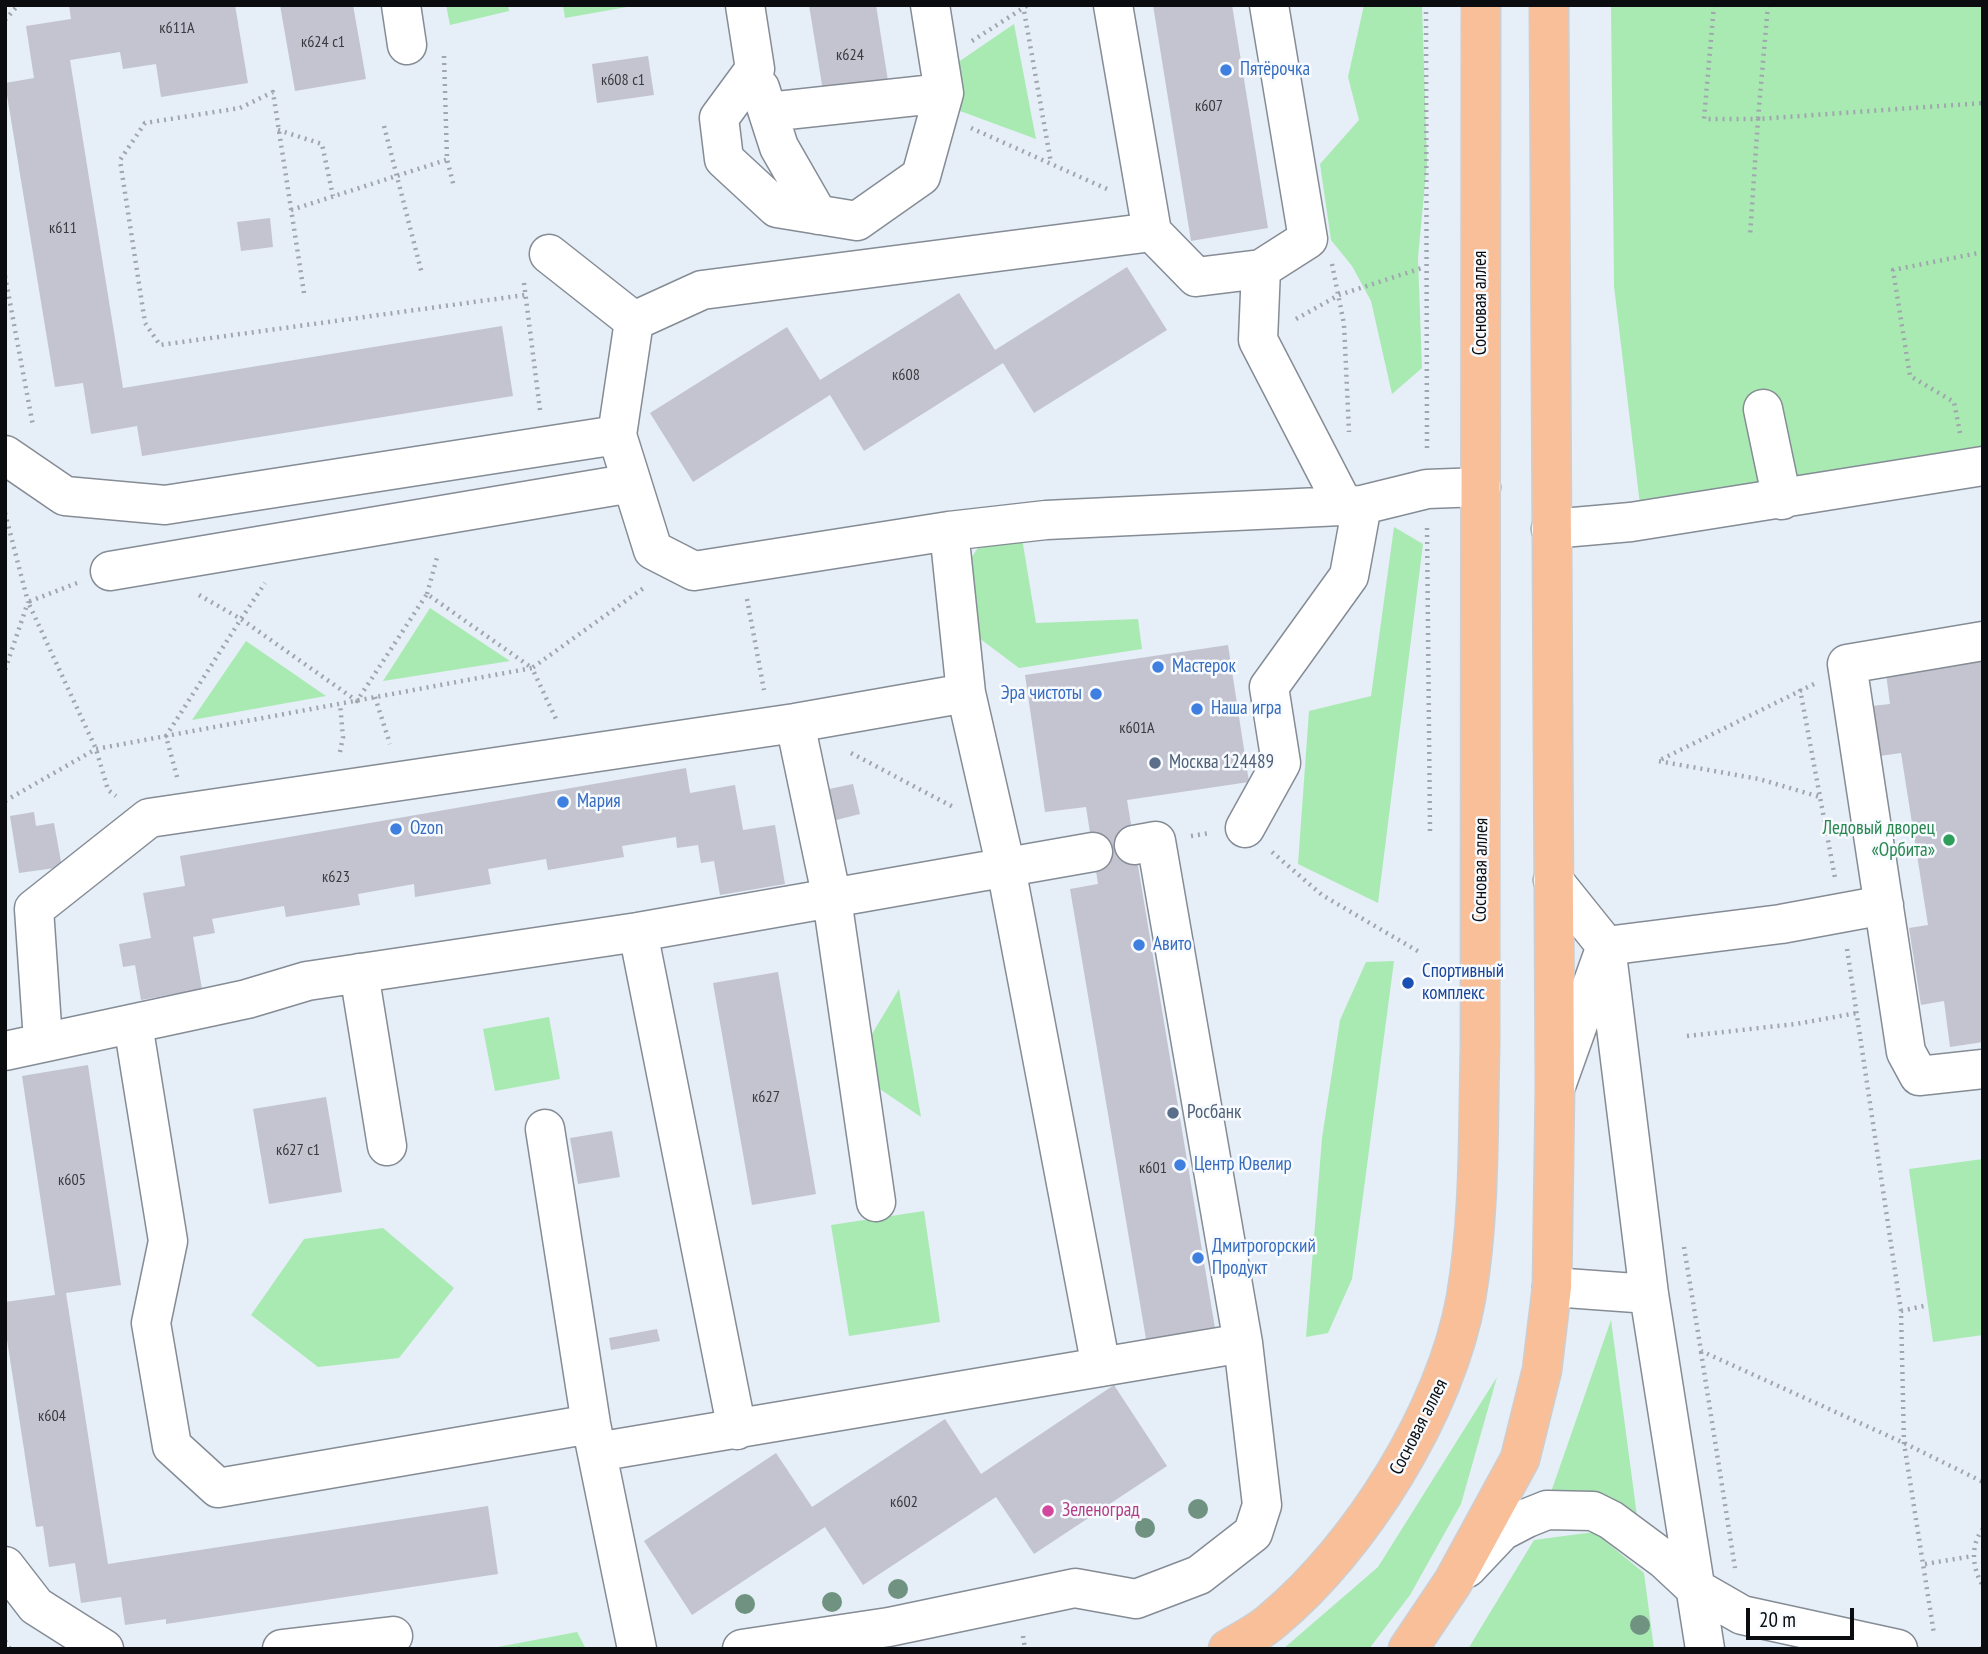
<!DOCTYPE html>
<html>
<head>
<meta charset="utf-8">
<style>
  body { margin:0 }
  #map { position:relative; width:1988px; height:1654px; overflow:hidden; background:#e6eef7; font-family:"PT Sans Narrow",sans-serif }
  canvas { display:block }
  .frame { position:absolute; inset:0; border:7px solid #0a0c0f; pointer-events:none }
  .scale { position:absolute; left:1746px; top:1608px; width:108px; height:32px; box-sizing:border-box; border:4px solid #0a0c0f; border-top:0; padding-left:9px; font-size:21px; line-height:24px; white-space:nowrap; color:#0a0c0f; -webkit-text-stroke:5px #f7fafe; paint-order:stroke }
</style>
</head>
<body>
<div id="map">
<canvas width="1988" height="1654"></canvas>
<div class="frame"></div>
<div class="scale">20 m</div>
</div>
<script>
const c = document.querySelector('canvas').getContext('2d');
c.lineJoin = 'round';
function fill(path, color) { c.fillStyle = color; c.fill(path, 'evenodd'); }
function strokePath(path, color, width, dash) { c.strokeStyle = color; c.lineWidth = width; c.lineCap = dash ? 'butt' : 'round'; c.setLineDash(dash || []); c.stroke(path); }
function write(font, color, halo, rows, align = 'center') {
  c.font = font + ' "PT Sans Narrow",sans-serif'; c.lineWidth = 5; c.setLineDash([]); c.textBaseline = 'middle'; c.strokeStyle = halo; c.fillStyle = color; for (const [text, x, y, turn = 0] of rows) {
    c.save(); c.translate(x, y); c.rotate((+turn || 0) * Math.PI / 180); c.textAlign = isNaN(turn) ? turn : align; if (halo) c.strokeText(text, 0, 0); c.fillText(text, 0, 0); c.restore();
  }
}
const green = new Path2D(`
  M446,5H508L509,11L450,25Z
  M563,5H626L627,7L565,18Z
  M1364,5H1422L1427,162L1418,258L1422,368L1392,394L1371,301L1352,266L1331,240L1320,164L1359,120L1348,77Z
  M1611,5H1983V448L1640,505L1614,286Z
  M1014,24L1036,139L960,111L951,67Z
  M1394,527L1423,544L1378,903L1298,864L1309,711L1371,696Z
  M1021,532L1036,623L1138,619L1142,649L1019,668L979,638L967,564L986,536Z
  M430,608L510,661L383,681Z
  M246,641L326,696L192,720Z
  M1394,961L1352,1279L1328,1333L1306,1337L1322,1138L1340,1020L1366,962Z
  M899,989L921,1117L874,1085L866,1044Z
  M549,1017L560,1079L495,1091L483,1029Z
  M1983,1159V1335L1933,1342L1909,1169Z
  M924,1211L940,1322L849,1336L831,1225Z
  M383,1228L454,1288L399,1358L318,1367L251,1315L304,1239Z
  M1611,1320L1637,1516L1551,1492Z
  M1497,1377L1461,1504L1410,1595L1369,1649H1283L1378,1567Z
  M1594,1532L1644,1573L1654,1649H1468L1534,1540Z
  M577,1632L586,1649H487Z`);
const building = new Path2D(`
  M69,5H235L248,83L161,97L156,64L123,69L120,52L70,60L123,388L502,326L513,396L142,456L137,426L91,434L83,383L55,387L5,83L34,78L26,26L71,19Z
  M280,5H353L366,79L295,91Z
  M809,5H876L888,81L823,91Z
  M1153,5H1232L1268,228L1191,241Z
  M648,56L654,95L597,103L592,64Z
  M270,218L273,247L241,251L237,222Z
  M1127,267L1167,330L1034,413L1003,363L864,451L830,395L693,482L650,413L787,327L820,380L959,293L995,350Z
  M1228,645L1249,782L1127,800L1215,1328L1146,1339L1070,889L1098,884L1086,807L1045,812L1025,675Z
  M1983,650V1042L1950,1047L1944,1001L1921,1005L1909,928L1928,925L1901,753L1880,756L1872,706L1890,704L1885,666Z
  M686,768L690,793L735,785L743,830L775,825L785,884L720,895L714,861L701,863L698,845L677,848L676,837L622,846L624,857L548,870L546,859L488,869L491,884L415,897L414,884L358,894L360,905L286,917L284,906L212,919L215,933L193,937L202,989L141,1000L135,965L123,967L119,944L151,938L143,893L185,886L180,856Z
  M853,784L860,814L836,820L829,789Z
  M34,812L36,826L54,823L62,867L19,873L10,816Z
  M778,972L816,1194L752,1205L713,983Z
  M88,1065L121,1285L66,1293L108,1564L488,1506L498,1574L166,1624V1619L125,1625L121,1597L81,1603L75,1563L49,1567L43,1526L36,1527L5,1327V1302L55,1295L22,1076Z
  M326,1097L342,1192L269,1204L253,1109Z
  M612,1131L620,1177L578,1184L570,1138Z
  M657,1329L660,1341L611,1350L609,1338Z
  M1114,1385L1167,1466L1034,1554L996,1497L863,1585L825,1527L692,1615L644,1541L776,1453L812,1507L945,1419L981,1474Z`);
const path = new Path2D(`
  M1023,5L1051,163
  M1426,5L1427,452
  M1714,5L1704,119H1758L1750,236
  M1768,5L1758,119L1983,103
  M5,20L18,5
  M972,41L1028,5
  M444,56L447,159L454,187
  M384,126L422,274
  M971,128L1107,189
  M278,130L322,144L333,196
  M291,210L446,160
  M1332,264L1344,324L1349,432
  M5,276L33,426
  M524,283L540,410
  M304,293L273,92L240,108L145,123L120,160L145,323L160,345L525,295
  M1296,319L1339,295L1425,267
  M1960,433L1954,402L1910,376L1893,270L1983,252
  M5,513L28,602L5,670
  M1427,528L1430,831
  M77,583L28,602L96,749L108,790L116,796
  M427,594L438,554
  M199,595L241,619L265,583
  M747,599L764,690
  M1814,684L1658,761L1759,779L1820,797
  M1800,689L1835,878
  M375,697L390,744
  M340,752L343,737L340,704
  M851,753L955,808
  M177,777L166,736L241,619L357,701L427,594L532,668L645,587
  M5,801L96,749L532,668L556,719
  M1191,836L1210,833
  M1272,852L1322,895L1421,953
  M1847,949L1901,1311L1904,1443L1934,1634
  M1687,1036L1796,1024L1857,1013
  M1684,1247L1701,1351L1904,1443L1983,1482
  M1901,1311L1928,1305
  M1701,1352L1735,1568
  M1983,1529C1970,1545 1972,1568 1983,1586
  M1925,1564L1973,1556
  M1023,1636L1025,1649
  M5,1641L10,1649
  M520,1649L522,1644
  M1980,1649L1983,1648`);
const minor = new Path2D(`
  M401,5L407,45
  M745,5L755,69L719,118L724,159L777,208L857,221L921,176L944,93L930,5
  M1113,5L1152,232L702,290L634,321L617,435L653,550L694,571L949,531L1046,520L1362,505L1427,489L1481,487
  M760,88L779,147L818,215
  M768,112L944,93
  M1152,232L1196,277L1261,269L1308,239L1269,5
  M549,254L634,321
  M1261,269L1258,340L1344,506
  M1763,409L1782,500
  M5,455L65,496L165,505L617,435
  M1551,529L1631,522L1983,466
  M949,531L966,693L1006,868L1101,1367
  M110,571L632,483
  M1983,641L1847,664L1906,1052L1919,1076L1983,1069
  M795,723L832,899L876,1202
  M1245,828L1281,763L1269,687L1349,576L1362,505
  M1553,880L1606,946L1649,1294L1705,1649
  M638,932L737,1430
  M359,973L387,1146
  M133,1024L168,1241L151,1323L172,1446L218,1488L591,1424
  M43,1041L34,909L149,818L795,723L966,693
  M5,1051L247,999L307,981L638,932L1093,852
  M1557,1083L1606,946L1781,924L1884,905
  M545,1129L591,1424L637,1649
  M1552,1287L1649,1294
  M597,1452L1243,1343
  M5,1566L36,1606L104,1649
  M1467,1568L1502,1531L1527,1518L1547,1510L1593,1511L1611,1520L1665,1560L1695,1588L1742,1615L1898,1649
  M282,1649L393,1636
  M742,1649L889,1627L1075,1588L1136,1599L1199,1575L1253,1533L1262,1505L1243,1343L1156,841L1134,845`);
const major = new Path2D(`
  M1228,1649C1243,1640 1260,1632 1273,1620C1361,1547 1446,1410 1466,1298C1480,1216 1478,1131 1480,1048L1481,5
  M1408,1649L1453,1582L1520,1459L1542,1370L1552,1287L1555,1088L1549,5`);
const trees = [
  [1198,1509],
  [1145,1528],
  [898,1589],
  [832,1602],
  [745,1604],
  [1640,1625]
];
const markers = [
  [1226,70,7,"#3f7fe0"],
  [1158,667,7,"#3f7fe0"],
  [1096,694,7,"#3f7fe0"],
  [1197,709,7,"#3f7fe0"],
  [1155,763,7,"#5c6f8a"],
  [563,802,7,"#3f7fe0"],
  [396,829,7,"#3f7fe0"],
  [1949,840,7,"#2e9e5b"],
  [1139,945,7,"#3f7fe0"],
  [1408,983,7,"#1a4fb4"],
  [1173,1113,7,"#5c6f8a"],
  [1180,1165,7,"#3f7fe0"],
  [1198,1258,7,"#3f7fe0"],
  [1048,1511,7,"#d1479c"]
];
const numberNames = [
  ["к611А",177,28],
  ["к624 с1",323,42],
  ["к624",850,55],
  ["к608 с1",623,80],
  ["к607",1209,106],
  ["к611",63,228],
  ["к608",906,375],
  ["к601А",1137,728],
  ["к623",336,877],
  ["к627",766,1097],
  ["к627 с1",298,1150],
  ["к601",1153,1168],
  ["к605",72,1180],
  ["к604",52,1416],
  ["к602",904,1502]
];
const shopNames = [
  ["Пятёрочка",1240,70],
  ["Мастерок",1172,667],
  ["Эра чистоты",1082,694,"right"],
  ["Наша игра",1211,709],
  ["Мария",577,802],
  ["Ozon",410,829],
  ["Авито",1153,945],
  ["Центр Ювелир",1194,1165],
  ["Дмитрогорский",1212,1247],
  ["Продукт",1212,1269]
];
const streetNames = [
  ["Сосновая аллея",1481,303,-90],
  ["Сосновая аллея",1481,870,-89],
  ["Сосновая аллея",1419,1427,-63]
];
const serviceNames = [
  ["Москва 124489",1169,763],
  ["Росбанк",1187,1113]
];
const leisureNames = [
  ["Ледовый дворец",1935,829],
  ["«Орбита»",1935,851]
];
const transitNames = [
  ["Спортивный",1422,972],
  ["комплекс",1422,994]
];
const hotelNames = [
  ["Зеленоград",1062,1511]
];
fill(green, '#a9eab3');
fill(building, '#c3c4cf');
strokePath(minor, '#858c95', 41);
strokePath(major, '#cececf', 41);
strokePath(path, '#a0a6ad', 4.5, [2, 5]);
strokePath(minor, '#fff', 38);
strokePath(major, '#f8bf99', 38);
c.fillStyle = '#709381';
for (const [x, y] of trees) { c.beginPath(); c.arc(x, y, 10, 0, 2 * Math.PI); c.fill(); }
for (const [x, y, r, color] of markers) { const dot = new Path2D(); dot.arc(x, y, r, 0, 2 * Math.PI); c.fillStyle = color; c.fill(dot); strokePath(dot, '#f7fafe', 2.5); }
write('16px', '#383a3f', null, numberNames);
write('19px', '#366cbe', '#f7fafe', shopNames, 'left');
write('19px', '#0a0c0f', '#f7fafe', streetNames);
write('19px', '#4e5e75', '#f7fafe', serviceNames, 'left');
write('19px', '#27864d', '#f7fafe', leisureNames, 'right');
write('19px', '#164399', '#f7fafe', transitNames, 'left');
write('19px', '#b23c85', '#f7fafe', hotelNames, 'left');
</script>
</body>
</html>
